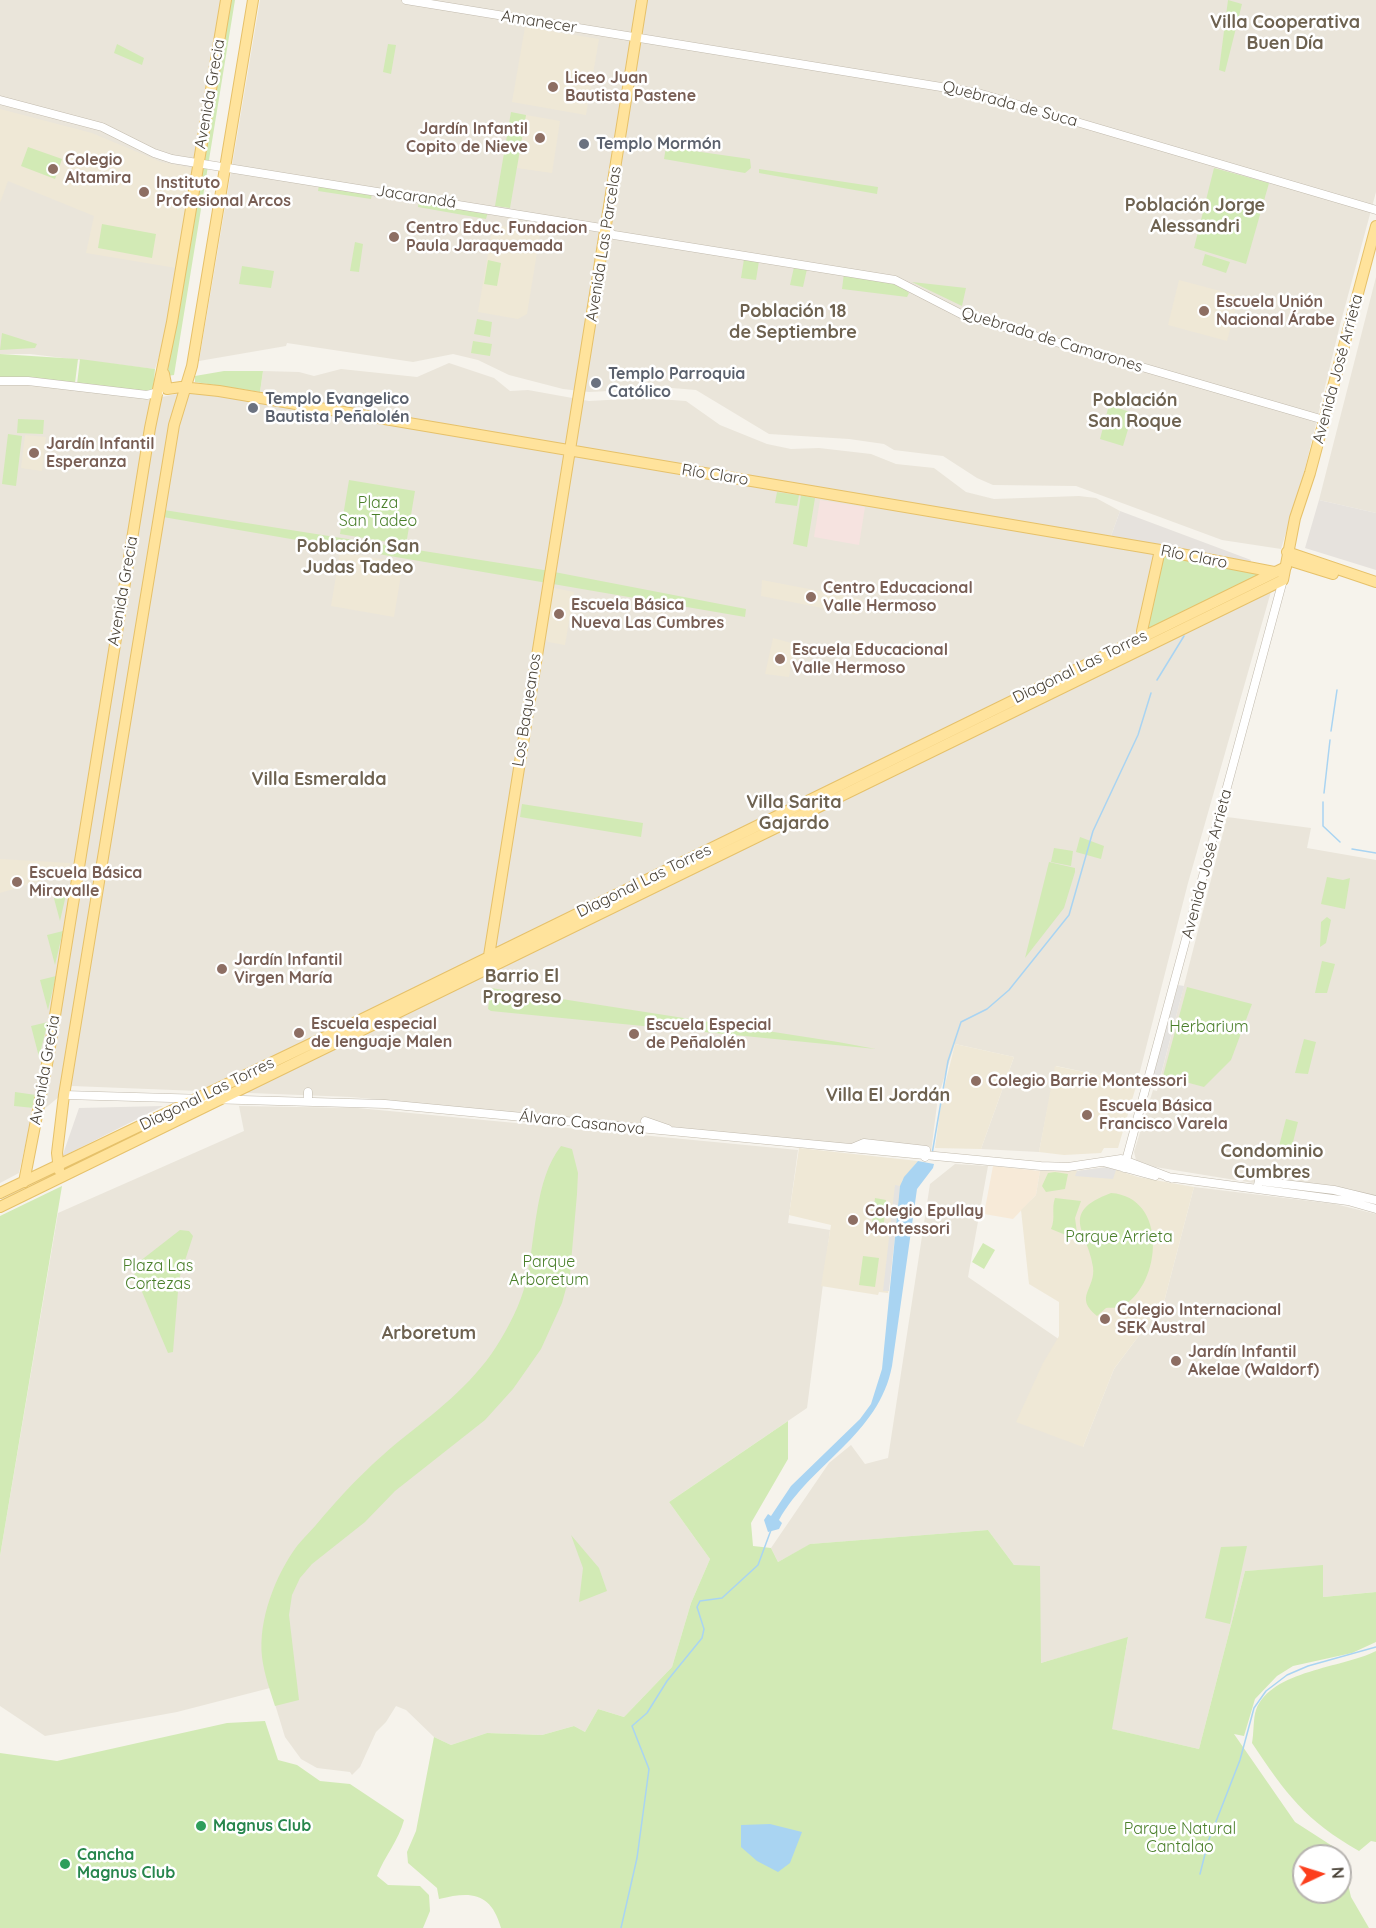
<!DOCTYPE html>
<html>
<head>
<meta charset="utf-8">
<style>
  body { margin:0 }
  #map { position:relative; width:1376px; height:1928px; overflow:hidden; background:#f6f3ec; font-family:Quicksand,sans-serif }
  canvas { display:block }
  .north { position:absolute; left:1292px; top:1844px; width:60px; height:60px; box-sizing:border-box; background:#fff; border:2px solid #b7b4b0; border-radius:50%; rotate:86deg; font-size:16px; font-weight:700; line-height:24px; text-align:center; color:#4b4439 }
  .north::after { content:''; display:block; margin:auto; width:21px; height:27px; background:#fc3f1d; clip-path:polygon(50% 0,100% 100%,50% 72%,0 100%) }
</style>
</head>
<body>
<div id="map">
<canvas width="1376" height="1928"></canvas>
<div class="north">N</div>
</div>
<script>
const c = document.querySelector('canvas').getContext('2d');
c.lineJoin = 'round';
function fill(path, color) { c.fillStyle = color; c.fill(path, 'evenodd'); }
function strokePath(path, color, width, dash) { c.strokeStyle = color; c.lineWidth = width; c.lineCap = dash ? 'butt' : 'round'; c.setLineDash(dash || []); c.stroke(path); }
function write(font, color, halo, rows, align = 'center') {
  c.font = font + ' Quicksand,sans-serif'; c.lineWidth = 5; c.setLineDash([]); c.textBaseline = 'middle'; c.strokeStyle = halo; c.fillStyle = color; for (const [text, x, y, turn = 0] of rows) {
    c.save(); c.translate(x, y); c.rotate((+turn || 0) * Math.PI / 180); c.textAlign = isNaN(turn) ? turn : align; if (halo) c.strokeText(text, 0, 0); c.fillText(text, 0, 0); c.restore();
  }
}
const residential = new Path2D(`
  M0,0H221L165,338L155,369L30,354H0Z
  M260,0H1376V192L1340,325L1303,477L1281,549L1222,540L1076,486L993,485L977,478L943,456L894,450L884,444L849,439L769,434L696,390L672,388L589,392L563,389L509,375L478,360L453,354L413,362L287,343L286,346L199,361Z
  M1376,277V513L1319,500Z
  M449,363L494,378L510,391L528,390L589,401L644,398L686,401L720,425L767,444L791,449L819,448L871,454L896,464L934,468L966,492L994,499L1079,496L1096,498L1120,511L1111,536L1268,568L1272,588L1188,883L1137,1083L1056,1066L1039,1152L981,1149L1014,1057L955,1044L938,1097L931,1152L351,1097L72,1086L31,1120L19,1173L0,1183V385H28L152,399L191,391L195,382L260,392L263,371L299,372L314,376L341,369L417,377Z
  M1227,817L1311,828L1307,848L1376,860V1196L1350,1189L1256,1177L1254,1183L1155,1167L1136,1160L1134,1152L1153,1090L1157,1091Z
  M239,1106L358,1108L798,1150L788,1223L830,1230L807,1408L669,1502L710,1559L691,1603L672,1667L624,1717L598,1709L585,1732L574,1726L542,1735L487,1733L451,1745L434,1737L406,1710L396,1706L386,1722L376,1732L360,1767L352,1775L350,1772L317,1768L301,1759L285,1737L270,1688L177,1712L45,1736L0,1706V1556L58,1213L244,1131Z
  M955,1164L988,1166L968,1277L1063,1342L1083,1447L1114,1369L1164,1302L1194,1187L1335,1204L1376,1214V1592L1323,1597V1566L1245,1571L1199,1749L1111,1729L1128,1638L1041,1663L1014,1565L988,1530L811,1544L778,1562L771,1548L829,1463L851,1445L865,1464L888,1458L930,1184Z`);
const commercial = new Path2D(`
  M993,1166L1040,1171L1036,1195L1013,1219L984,1214Z`);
const industrial = new Path2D(`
  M1319,500L1376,513V570L1305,548Z
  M1120,511L1251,560L1250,564L1111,536Z
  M163,1106L62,1157L79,1108Z`);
const education = new Path2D(`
  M525,27L599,39L586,115L512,102Z
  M0,109L92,133L161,162L192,168L176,268L86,253L94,216L8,181L0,203Z
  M526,115L560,121L552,173L517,168Z
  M493,224L540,234L527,314L518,319L478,312Z
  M1179,280L1239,296L1227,341L1168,325Z
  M25,435L46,437L42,471L21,468Z
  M340,552L403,563L394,617L331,606Z
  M762,580L861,599L858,615L761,596Z
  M554,588L574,592L565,645L548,642L544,637L550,591Z
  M773,638L795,644L789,677L765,674Z
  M0,859L70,863L69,872L0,893Z
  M955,1044L1014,1057L981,1149L935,1148L942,1097Z
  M1055,1066L1137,1083L1118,1148H1104L1101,1153L1064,1155L1039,1152Z
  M799,1148L918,1161L902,1181L888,1293L879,1292L878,1295L821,1286L831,1225L789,1215Z
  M1107,1167L1138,1177L1194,1187L1164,1302L1114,1369L1083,1447L1016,1422L1043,1363L1059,1336V1302L1029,1284L1021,1210L1036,1195L1040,1171H1077Z`);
const medical = new Path2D(`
  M820,500L865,507L859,545L814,537Z`);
const green = new Path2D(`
  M229,0H235L174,375L167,376Z
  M1228,0L1242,4L1225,72L1219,70Z
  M117,44L144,58L142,65L114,53Z
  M388,44L396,45L391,74L383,72Z
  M511,112L526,115L510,208L495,206Z
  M28,147L62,159L55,179L21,166Z
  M666,147L750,159L751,168L745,173L664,159Z
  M1214,168L1269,183L1246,264L1194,248Z
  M759,169L878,187L877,194L759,173Z
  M319,185L372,194L371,199L318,191Z
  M419,201L488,212L486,219L418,207Z
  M102,224L156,234L152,258L98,248Z
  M355,242L363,244L359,272L350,271Z
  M1205,254L1230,262L1226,273L1202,265Z
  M744,259L759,261L756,280L741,278Z
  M488,260L501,263L497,286L484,284Z
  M242,266L274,271L271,288L239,284Z
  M794,267L807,269L803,287L790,285Z
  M844,273L900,285L909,293L907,297L842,289Z
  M912,282L966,288L962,306Z
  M477,319L492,322L490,337L474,334Z
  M2,333L37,344L35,348L0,350Z
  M473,341L492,344L490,356L471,353Z
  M0,354L78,359L75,383L0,378Z
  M80,359L155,369L153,392L77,384Z
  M224,371H263L260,392L195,382V376Z
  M1109,405L1133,413L1123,446L1100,439Z
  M18,419L44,420L43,434L17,433Z
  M8,434L22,436L16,486L2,484Z
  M349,480L415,491L406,545L340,534Z
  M777,492L799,495L797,506L775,503Z
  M801,495L815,498L807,547L793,544Z
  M164,510L544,570L746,609L745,617L163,517Z
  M1161,554L1266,574L1143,633Z
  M522,804L643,823L641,837L520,817Z
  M1080,837L1104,846L1101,859L1076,852Z
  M1054,848L1073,851L1071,866L1051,862Z
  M1049,862L1075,868V872L1064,908L1025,958Z
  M1327,877L1343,880L1350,878L1345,909L1321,904Z
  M68,886L60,921L52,891Z
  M1327,917L1331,920L1326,943L1320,947L1321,922Z
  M63,931L55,965L47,935Z
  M1322,961L1335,964L1327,993H1315Z
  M56,976L48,1010L40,980Z
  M1187,987L1252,1004L1231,1060L1204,1087L1163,1076Z
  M491,988L838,1042L876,1049L491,1011L488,1009Z
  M48,1022L39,1057L31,1026Z
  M1304,1039L1316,1042L1308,1074L1295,1073Z
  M15,1092L36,1095L34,1108L14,1106Z
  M1286,1119L1298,1122L1290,1154H1277Z
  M561,1146L572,1149L578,1173L577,1194L570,1274L562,1303L541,1349L513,1389L485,1420L395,1491L365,1522L312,1564L300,1578L292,1595L289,1615L299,1700L275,1706C270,1690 264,1674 262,1657C258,1620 275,1576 297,1546C304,1537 313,1529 321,1519C347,1489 367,1468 398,1442C433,1414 471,1386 496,1347C508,1328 521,1304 526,1281C536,1240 534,1180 561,1146Z
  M1055,1172L1068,1174L1065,1189L1046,1192L1042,1186L1048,1173Z
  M62,1186L0,1556V1216Z
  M1111,1193C1168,1197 1162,1283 1123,1306C1118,1309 1111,1307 1106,1308L1097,1316C1073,1297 1096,1289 1093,1267C1089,1233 1057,1213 1111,1193Z
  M875,1198L886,1200L884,1223L872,1222Z
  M1055,1198L1081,1201L1075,1218L1078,1240L1051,1229C1056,1218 1051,1209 1055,1198Z
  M180,1230L189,1231L193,1236L179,1279L173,1352L168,1353L134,1273L135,1265Z
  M983,1243L995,1250L984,1269L972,1262Z
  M863,1256L879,1258L875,1287L859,1285Z
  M788,1421V1459L751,1523L753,1546L771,1548L778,1562L810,1544L988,1530L1014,1565L1040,1566L1041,1663L1128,1637L1112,1729L1199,1749L1245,1571L1323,1565V1597L1376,1592V1642L1352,1653L1293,1666L1277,1676L1255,1699L1244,1736L1234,1734L1295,1822L1340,1851L1351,1897L1369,1928H501C491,1892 471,1891 439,1899L437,1888L408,1863L407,1852L416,1831L434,1737L451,1745L487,1733L542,1735L574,1726L585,1732L598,1709L624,1717L672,1667L691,1603L710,1559L669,1502ZM1304,1856H1340V1892H1304Z
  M571,1535L599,1568L607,1591L579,1602L583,1568Z
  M1247,1546L1230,1624L1205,1618L1221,1547Z
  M1376,1651V1842L1371,1841L1359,1851C1305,1820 1286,1794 1252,1743C1254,1733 1253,1719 1256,1710C1271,1670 1343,1668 1376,1651Z
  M265,1721L278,1760L297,1765L320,1781L350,1784L404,1820C399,1840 384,1857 377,1876L388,1885L420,1886L429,1895L430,1911L423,1928H0V1753L57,1761L227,1723Z`);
const parking = new Path2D(`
  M1178,985L1184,986L1159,1082L1152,1080Z
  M1107,1167L1116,1170L1113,1179L1075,1176L1077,1171Z
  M895,1185L900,1186L889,1291H883Z`);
const water = new Path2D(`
  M918,1161L934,1164L933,1168L917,1189L892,1366C879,1435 811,1463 779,1520L782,1523L779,1529L768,1532L764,1520L768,1514L771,1516L791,1486L860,1419L871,1404L882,1369L900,1186L904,1177Z
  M770,1824L802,1832L790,1863L778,1872L757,1861L741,1847V1825Z`);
const stream = new Path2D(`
  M1157,680L1184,636
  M1331,731L1337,690
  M1324,793L1330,740
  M1323,802V826L1340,842
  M1352,849L1376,853
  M932,1154L948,1061L961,1022L987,1009L1009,990L1069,915L1093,831L1138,735L1151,693
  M1200,1874L1208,1842L1240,1760L1254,1708L1266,1691L1287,1675L1308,1666L1376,1647
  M621,1928L637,1858L649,1769L632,1726L647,1713L667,1681L702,1638L704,1629L697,1607L700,1601L722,1598L758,1565L771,1530`);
const minor = new Path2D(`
  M406,0L978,93L1376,210
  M0,100L102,127L154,153L172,159L601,228L614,235L895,280L963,315L1324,420
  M0,381H28L147,395L159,392
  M64,1095L385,1104L1041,1166L1068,1167L1121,1159L1171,1178
  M308,1102V1092
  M645,1121L668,1129
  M852,1148L864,1143L926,1150L925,1157
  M1103,1162L1155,1176
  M1124,1168L1283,580
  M1167,1177L1348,1201L1376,1209
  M1257,1189L1259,1181L1334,1190L1376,1200`);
const major = new Path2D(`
  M164,374L167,389L181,387L219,391L1160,550L1274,572
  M1287,552L1376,582
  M1288,560L1333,574
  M1145,640L1142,631L1160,550
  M488,962L642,0
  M59,1170L57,1153L64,1095L174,425L192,366L253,0
  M24,1182L48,1059L150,428L172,322L226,0
  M0,1193L348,1026L1286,567
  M0,1207L1283,580L1295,518L1310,473L1376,226`);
const markers = [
  [553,87,6,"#8d6e63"],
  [540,138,6,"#8d6e63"],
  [584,144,6,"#6b7280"],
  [53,169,6,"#8d6e63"],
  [144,192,6,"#8d6e63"],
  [394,237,6,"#8d6e63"],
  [1204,311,6,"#8d6e63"],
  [596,383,6,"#6b7280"],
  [253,408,6,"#6b7280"],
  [34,453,6,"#8d6e63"],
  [811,597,6,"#8d6e63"],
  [559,614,6,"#8d6e63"],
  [780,659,6,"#8d6e63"],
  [17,882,6,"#8d6e63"],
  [222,969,6,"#8d6e63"],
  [299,1033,6,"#8d6e63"],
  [634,1034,6,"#8d6e63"],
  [976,1081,6,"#8d6e63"],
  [1087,1115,6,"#8d6e63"],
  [853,1220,6,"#8d6e63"],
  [1105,1319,6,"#8d6e63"],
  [1176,1361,6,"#8d6e63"],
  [201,1826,6,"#2e9e5b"],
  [65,1864,6,"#2e9e5b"]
];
const streetNames = [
  ["Amanecer",539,22,9],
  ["Avenida Grecia",210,94,-80],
  ["Quebrada de Suca",1010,104,15],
  ["Jacarandá",416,197,9],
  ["Avenida Las Parcelas",604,244,-81],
  ["Quebrada de Camarones",1052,340,17],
  ["Avenida José Arrieta",1338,369,-75],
  ["Río Claro",715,475,9],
  ["Río Claro",1194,557,11],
  ["Avenida Grecia",123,591,-80],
  ["Diagonal Las Torres",1080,667,-26],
  ["Los Baqueanos",527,710,-81],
  ["Avenida José Arrieta",1207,864,-75],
  ["Diagonal Las Torres",644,881,-26],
  ["Avenida Grecia",45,1070,-80],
  ["Diagonal Las Torres",207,1094,-26],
  ["Álvaro Casanova",582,1123,6]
];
const educationNames = [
  ["Liceo Juan",565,78],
  ["Bautista Pastene",565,96],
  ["Jardín Infantil",528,129,"right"],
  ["Copito de Nieve",528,147,"right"],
  ["Colegio",65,160],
  ["Altamira",65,178],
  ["Instituto",156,183],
  ["Profesional Arcos",156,201],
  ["Centro Educ. Fundacion",406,228],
  ["Paula Jaraquemada",406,246],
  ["Escuela Unión",1216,302],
  ["Nacional Árabe",1216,320],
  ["Jardín Infantil",46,444],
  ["Esperanza",46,462],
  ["Centro Educacional",823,588],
  ["Valle Hermoso",823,606],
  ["Escuela Básica",571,605],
  ["Nueva Las Cumbres",571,623],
  ["Escuela Educacional",792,650],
  ["Valle Hermoso",792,668],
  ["Escuela Básica",29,873],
  ["Miravalle",29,891],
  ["Jardín Infantil",234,960],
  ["Virgen María",234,978],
  ["Escuela especial",311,1024],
  ["de lenguaje Malen",311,1042],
  ["Escuela Especial",646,1025],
  ["de Peñalolén",646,1043],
  ["Colegio Barrie Montessori",988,1081],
  ["Escuela Básica",1099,1106],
  ["Francisco Varela",1099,1124],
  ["Colegio Epullay",865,1211],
  ["Montessori",865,1229],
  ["Colegio Internacional",1117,1310],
  ["SEK Austral",1117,1328],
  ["Jardín Infantil",1188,1352],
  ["Akelae (Waldorf)",1188,1370]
];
const worshipNames = [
  ["Templo Mormón",596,144],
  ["Templo Parroquia",608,374],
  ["Católico",608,392],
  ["Templo Evangelico",265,399],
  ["Bautista Peñalolén",265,417]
];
const parkNames = [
  ["Plaza",378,503],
  ["San Tadeo",378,521],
  ["Herbarium",1209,1027],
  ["Parque Arrieta",1119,1237],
  ["Parque",549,1262],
  ["Arboretum",549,1280],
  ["Plaza Las",158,1266],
  ["Cortezas",158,1284],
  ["Parque Natural",1180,1829],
  ["Cantalao",1180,1847]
];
const leisureNames = [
  ["Magnus Club",213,1826],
  ["Cancha",77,1855],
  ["Magnus Club",77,1873]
];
const neighbourhoodNames = [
  ["Villa Cooperativa",1285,23],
  ["Buen Día",1285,44],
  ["Población Jorge",1195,206],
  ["Alessandri",1195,227],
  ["Población 18",793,312],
  ["de Septiembre",793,333],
  ["Población",1135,401],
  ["San Roque",1135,422],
  ["Población San",358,547],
  ["Judas Tadeo",358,568],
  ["Villa Esmeralda",319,780],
  ["Villa Sarita",794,803],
  ["Gajardo",794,824],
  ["Barrio El",522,977],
  ["Progreso",522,998],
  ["Villa El Jordán",888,1096],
  ["Condominio",1272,1152],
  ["Cumbres",1272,1173],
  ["Arboretum",429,1334]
];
fill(residential, '#eae5da');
fill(commercial, '#f7ead8');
fill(industrial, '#e6e2dd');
fill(education, '#efe8d6');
fill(medical, '#f6e3e0');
fill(green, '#d2eab5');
fill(parking, '#e5e3e0');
fill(water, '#a9d4f2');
strokePath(stream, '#a9d4f2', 1.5);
strokePath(minor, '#c2bbae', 9);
strokePath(major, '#e6c16a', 12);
strokePath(minor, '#fff', 8);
strokePath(major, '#ffe39c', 10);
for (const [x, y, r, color] of markers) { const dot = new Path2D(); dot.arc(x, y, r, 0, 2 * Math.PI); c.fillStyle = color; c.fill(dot); strokePath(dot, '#fff', 2); }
write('16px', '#4b4439', '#fff', streetNames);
write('bold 16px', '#785e54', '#fff', educationNames, 'left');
write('bold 16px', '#5b616d', '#fff', worshipNames, 'left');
write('16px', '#4a7f2a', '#fff', parkNames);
write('bold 16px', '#27864d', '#fff', leisureNames, 'left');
write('bold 18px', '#6e6250', '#fff', neighbourhoodNames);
</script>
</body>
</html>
